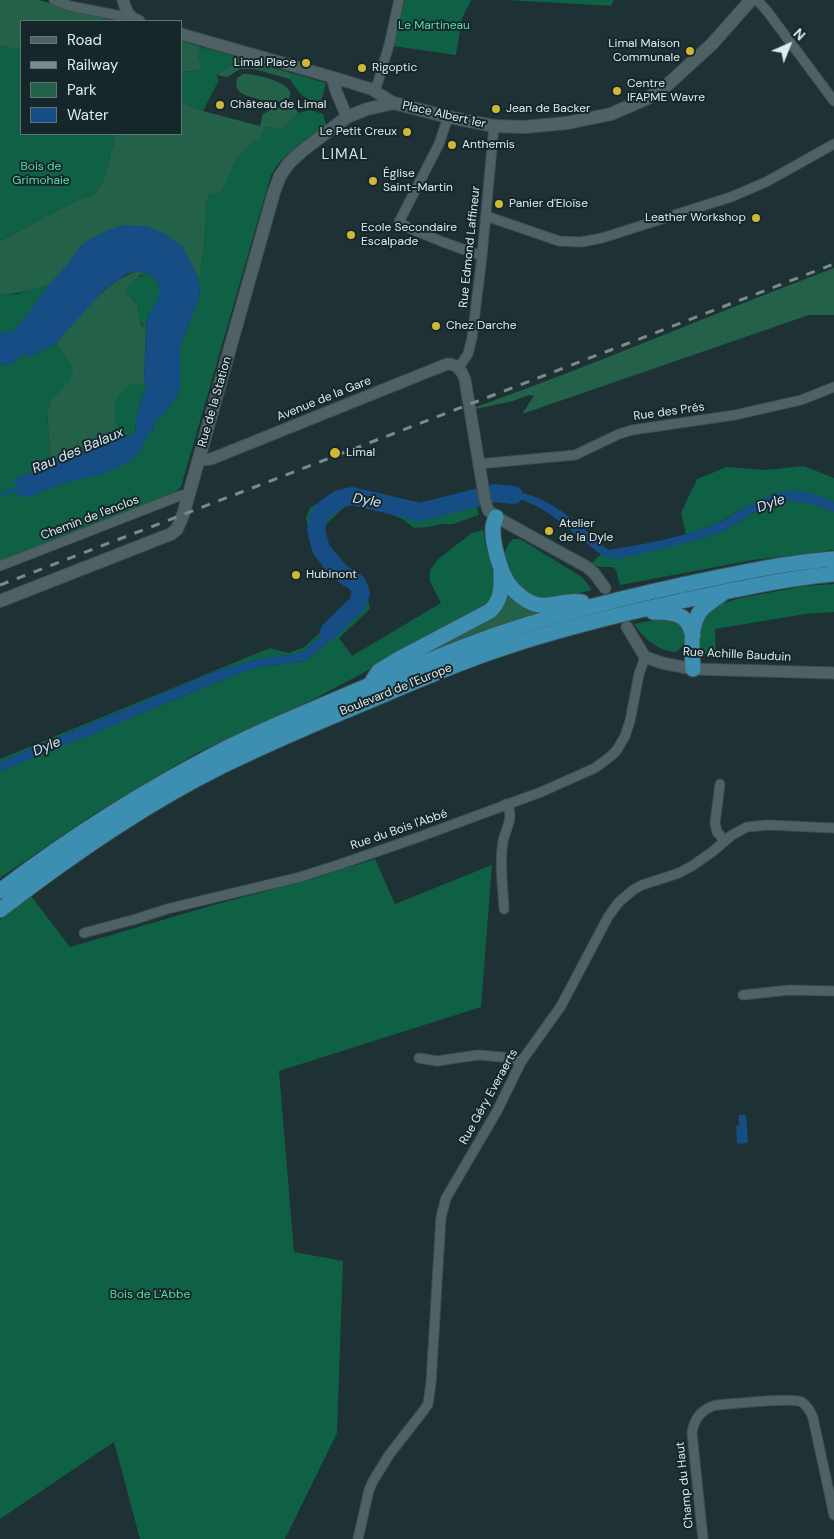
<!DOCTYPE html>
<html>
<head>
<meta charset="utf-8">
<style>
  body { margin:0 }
  #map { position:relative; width:834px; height:1539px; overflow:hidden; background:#1e3134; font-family:"DM Sans",sans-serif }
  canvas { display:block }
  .legend { position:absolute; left:20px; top:20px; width:162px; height:115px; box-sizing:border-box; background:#15272a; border:1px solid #657577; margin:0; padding:6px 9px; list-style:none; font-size:15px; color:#deeaeb }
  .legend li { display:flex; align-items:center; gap:10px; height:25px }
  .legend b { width:25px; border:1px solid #657577 }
  .north { position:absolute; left:764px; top:20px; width:50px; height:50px; -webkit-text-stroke:4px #15272a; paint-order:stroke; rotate:44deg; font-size:14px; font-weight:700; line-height:20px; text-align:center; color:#deeaeb }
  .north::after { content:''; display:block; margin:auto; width:18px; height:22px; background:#deeaeb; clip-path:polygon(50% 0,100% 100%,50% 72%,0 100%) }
</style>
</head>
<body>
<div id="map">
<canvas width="834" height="1539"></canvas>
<ul class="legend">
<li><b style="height:6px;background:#4e6265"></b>Road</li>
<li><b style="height:6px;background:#7b8b8d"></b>Railway</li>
<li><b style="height:14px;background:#236149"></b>Park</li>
<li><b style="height:14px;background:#164d85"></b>Water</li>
</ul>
<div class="north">N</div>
</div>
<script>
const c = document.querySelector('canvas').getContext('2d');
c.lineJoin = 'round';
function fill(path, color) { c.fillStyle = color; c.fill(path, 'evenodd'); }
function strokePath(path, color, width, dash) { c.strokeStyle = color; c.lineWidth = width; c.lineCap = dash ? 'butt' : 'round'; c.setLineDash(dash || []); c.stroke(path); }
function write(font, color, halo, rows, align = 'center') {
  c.font = font + ' "DM Sans",sans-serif'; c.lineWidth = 4; c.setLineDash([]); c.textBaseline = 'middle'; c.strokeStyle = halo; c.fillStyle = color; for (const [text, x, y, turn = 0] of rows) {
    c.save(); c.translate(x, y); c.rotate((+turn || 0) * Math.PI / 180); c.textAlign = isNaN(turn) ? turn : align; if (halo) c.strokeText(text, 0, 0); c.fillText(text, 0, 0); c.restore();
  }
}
const green = new Path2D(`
  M0,0H39L113,21H21V42L18,51L0,45Z
  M181,41L201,47L199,54L201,69L195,71L181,72Z
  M237,57L291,73L290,79L254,69H240L227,77L216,75L229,67Z
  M243,74C252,73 299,83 289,98C283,107 249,98 241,93C238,91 238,89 236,87L237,78Z
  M181,102L203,111L260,126L263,114C269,110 281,106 289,105L294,107L298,113L283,130L265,127L261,139L235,162L222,192L210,195L206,203V222L204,247L199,282L194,268L92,238C80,245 76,253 68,264C64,270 56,280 50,284C38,290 13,294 0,295V241L75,201L93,195L103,182L116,134H181Z
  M834,268V315H809L522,414L534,396L529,395L513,401L476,409V407C597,364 714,313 834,268Z
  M138,271L150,274L140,275L133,300L138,305L141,325L146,329L144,379L146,391L116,429L122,437L101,445L74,451L49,463L50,452L47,413L51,401L59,391L73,369L56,343C80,317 103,282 138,271Z
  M511,595L545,612L421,657L419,653L505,597Z`);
const forest = new Path2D(`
  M405,0H471L462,18L456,55L393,46Z
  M507,0H614L611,6Z
  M21,42V134H116L103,182L93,195L75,201L0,241V45L18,51Z
  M201,47L237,57L229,67L216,75L219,80L203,111L181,102V72L195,71L201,69L199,54Z
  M291,73L326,83L321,102C305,101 298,93 290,79Z
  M310,110L323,114L326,125C307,139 283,153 271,175L181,487L172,495L0,562V364L11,365L23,354L30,357L56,343L73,369L70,380L51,401L47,413L50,452L49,463L15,480L29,497L64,483L80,478L143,446L147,435L152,431L155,421L165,413L180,391V346L200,296L199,282L204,247L206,222V203L210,195L222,191C229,173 241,145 261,139L265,127L283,130L298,113Z
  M150,274L159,284V298L148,316L146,329C138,322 139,315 138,305L125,291C132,280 138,276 150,274Z
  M50,284L31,312L12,332H0V295L17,294Z
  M131,384L144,385L146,391C138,403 136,419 135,433L122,437C115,427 112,410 117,398C120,392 126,388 131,384Z
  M804,466L834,478V502L818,496L778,493L740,510L716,524L686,535L681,513L697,479L727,467L765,470Z
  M472,490L479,515L453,524H440L429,527L414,528L404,520L379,509L371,504L349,503L326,524L321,533L326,543L365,585L370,609L339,638L352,656L441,603L430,581V570L438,559L472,533L483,530C485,540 487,551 490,561C495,584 498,597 476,613L314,699L197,753L94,814L0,878V771L240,673L260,667L305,661L320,649L349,621L346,612L305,651L295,654L258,659L211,673L0,762V759L270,648L288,653L303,648L341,614L354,595V591L352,586L313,546L306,518L310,508L323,500L337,493L352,492L412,505Z
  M788,501L812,504L834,512V550L753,560L620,585L616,570L613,567H601L591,564L601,554L606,557L686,543L722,532L755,512Z
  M513,539H520L574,572L582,577L592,590L554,599L541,600L515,586L504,554L509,543Z
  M834,584V612L805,614L715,629L716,656L703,655L699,641V629L702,619L715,606L740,598L805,586Z
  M654,620C673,621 688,621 684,645L676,652C658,651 644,639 634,624Z
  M375,859L395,904L492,865L481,1007L279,1071L294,1252L343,1261L337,1433L285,1539H140L114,1442L0,1519V920L31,896L70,947L224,902L313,879Z`);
const water = new Path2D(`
  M122,225L145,226L164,233L182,246L194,268L199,282L200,296L180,346V391L165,413L155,421L152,431L147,435L143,446L138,454L125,464L103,474L64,483L29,497L18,496L14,480L74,451L101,445L135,433C136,419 138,403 146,391L144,379L146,333L148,316L159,298V284L150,274L138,271L127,274L104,290L56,343L30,357L23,354L11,365L0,364V332H12C28,316 36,301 50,284C55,277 62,271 68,264C73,257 77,248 84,243C96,234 109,230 122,225Z
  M494,488C548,492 570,517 608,550C644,544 679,538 713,525C723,522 731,515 740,510C757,501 778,489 797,491C810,491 823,498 834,502V512L812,504L788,501L755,512L722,532L686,543L617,559L606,557L601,554C567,531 537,491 491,497L490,490Z
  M346,611L349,621L320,649L305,661L260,667L240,673L166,703L91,735L0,771V762L211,673L258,659L295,654L305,651Z
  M739,1115H746L748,1143L737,1144L736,1126L739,1125Z`);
const stream = new Path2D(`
  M0,495L20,488`);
const river = new Path2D(`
  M329,631L358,603L361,593L357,583L347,577L334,566L321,549L316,530L319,516L326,508L339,499L352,496L420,512L495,493L514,495`);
const minor = new Path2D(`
  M54,0L70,6L131,18
  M757,0L767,11L834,101
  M375,92L389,45L399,0
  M448,117L439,144L399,222L411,229L443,242L482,256
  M486,216L559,241L581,242L602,238L731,197L766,182L834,144
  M459,367L468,354L472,338L482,256L494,126
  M478,464L575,455L619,434L632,430L735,415L801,400L834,387
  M0,566L182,495H189
  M720,784L715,823L717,832L725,841
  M504,909C503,887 499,863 503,841C506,828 515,816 506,804
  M84,933L136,919L167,909L300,877L338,865L419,837L541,792L595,768L611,756L617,750L625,736L630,721L639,674L645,657
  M743,995L789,990L834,991
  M419,1058L437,1061L478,1055L502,1057L521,1062
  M358,1539L369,1490L373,1481L389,1455L424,1410L428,1404L431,1383L441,1217L446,1198L497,1111L521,1062L561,1006L608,917L618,903L633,890L642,885L679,873L692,866L712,852L732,835L747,827L768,825L834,828
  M703,1539L692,1433C694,1418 702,1409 716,1405C730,1404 792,1397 802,1402C807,1406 811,1412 813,1418L834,1515`);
const tertiary = new Path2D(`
  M123,0C127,12 128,17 139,21
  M181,34L332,77L371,89L394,103
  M332,77L336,91L347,117
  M199,460L211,459L447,364C457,364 462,370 465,380L485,500L488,510L496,517L587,567L594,573L605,588
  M627,627L645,657L662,663L693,669L834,673`);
const secondary = new Path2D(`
  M0,601L171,534L177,529L183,515L274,192L280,176L289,163L302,151L347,117L367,109L394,103L448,117L494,126L524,127L567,123L611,114L648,98L665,87L712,44L751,0`);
const trunk = new Path2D(`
  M496,517C495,520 493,524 493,528C492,542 500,571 508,583C515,593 527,603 539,605C553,607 568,599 582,602
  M653,612C664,612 681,612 688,623C690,626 691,631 693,635
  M693,669C692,650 689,624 702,609C708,603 715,599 722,594
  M373,680L379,671L399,659L490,611C503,599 501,585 501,569
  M0,891C69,838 142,792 219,752C259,731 302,714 344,696C393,675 442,654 492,636C552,615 614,600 677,586C729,575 781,563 834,559
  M0,910C70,856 143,805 222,766C269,743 316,723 364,703C409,684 454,664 500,649C559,629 620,614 681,601C732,590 782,579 834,574`);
const rail = new Path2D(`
  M0,585L834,264`);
const markers = [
  [690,51,5,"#d0b837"],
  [306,63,5,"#d0b837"],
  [362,68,5,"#d0b837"],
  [617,91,5,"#d0b837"],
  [220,105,5,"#d0b837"],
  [496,109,5,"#d0b837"],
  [407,132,5,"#d0b837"],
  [452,145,5,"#d0b837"],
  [373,181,5,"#d0b837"],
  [499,204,5,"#d0b837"],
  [756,218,5,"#d0b837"],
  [351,235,5,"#d0b837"],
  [436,326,5,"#d0b837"],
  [335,453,6,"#d0b837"],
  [549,531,5,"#d0b837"],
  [296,575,5,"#d0b837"]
];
const parkNames = [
  ["Le Martineau",434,26],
  ["Bois de",41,167],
  ["Grimohaie",41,181],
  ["Bois de L'Abbe",150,1295]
];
const poiNames = [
  ["Limal Maison",680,44,"right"],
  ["Communale",680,58,"right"],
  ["Limal Place",296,63,"right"],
  ["Rigoptic",372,68],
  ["Centre",627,84],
  ["IFAPME Wavre",627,98],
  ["Château de Limal",230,105],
  ["Jean de Backer",506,109],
  ["Le Petit Creux",397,132,"right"],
  ["Anthemis",462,145],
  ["Église",383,174],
  ["Saint-Martin",383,188],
  ["Panier d'Eloïse",509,204],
  ["Leather Workshop",746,218,"right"],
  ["Ecole Secondaire",361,228],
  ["Escalpade",361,242],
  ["Chez Darche",446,326],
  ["Limal",346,453],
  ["Atelier",559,524],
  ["de la Dyle",559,538],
  ["Hubinont",306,575]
];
const streetNames = [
  ["Place Albert 1er",444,115,13],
  ["Rue Edmond Laffineur",470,247,-84],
  ["Avenue de la Gare",324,399,-22],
  ["Rue de la Station",215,402,-74],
  ["Rue des Prés",669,412,-8],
  ["Chemin de l'enclos",90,518,-21],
  ["Rue Achille Bauduin",737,655,3],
  ["Boulevard de l'Europe",396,690,-22],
  ["Rue du Bois l'Abbé",399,830,-19],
  ["Rue Géry Everaerts",489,1097,-61],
  ["Champ du Haut",685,1485,-96]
];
const waterNames = [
  ["Rau des Balaux",78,451,-23],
  ["Dyle",367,501,10],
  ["Dyle",771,504,-20],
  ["Dyle",47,747,-23]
];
const quarterNames = [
  ["LIMAL",345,155]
];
fill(green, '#236149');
fill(forest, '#0f6145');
fill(water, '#164d85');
strokePath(stream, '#164d85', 3);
strokePath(river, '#164d85', 18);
strokePath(minor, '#3f4f51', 11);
strokePath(tertiary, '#3f4f51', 13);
strokePath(secondary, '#3f4f51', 14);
strokePath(trunk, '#3f4f51', 17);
strokePath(minor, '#4e6265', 9);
strokePath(tertiary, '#4e6265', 11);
strokePath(secondary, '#4e6265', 12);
strokePath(trunk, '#3c8fb1', 15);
strokePath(rail, '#7b8b8d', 3, [9, 9]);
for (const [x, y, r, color] of markers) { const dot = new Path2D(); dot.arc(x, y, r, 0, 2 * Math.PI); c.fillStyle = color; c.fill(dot); strokePath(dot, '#15272a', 2); }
write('12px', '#57dca9', '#15272a', parkNames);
write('12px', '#deeaeb', '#15272a', poiNames, 'left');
write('12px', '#deeaeb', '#15272a', streetNames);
write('italic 14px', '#d7e6f7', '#15272a', waterNames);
c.letterSpacing = '1px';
write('15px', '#cee5e9', '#15272a', quarterNames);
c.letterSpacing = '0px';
</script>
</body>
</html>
